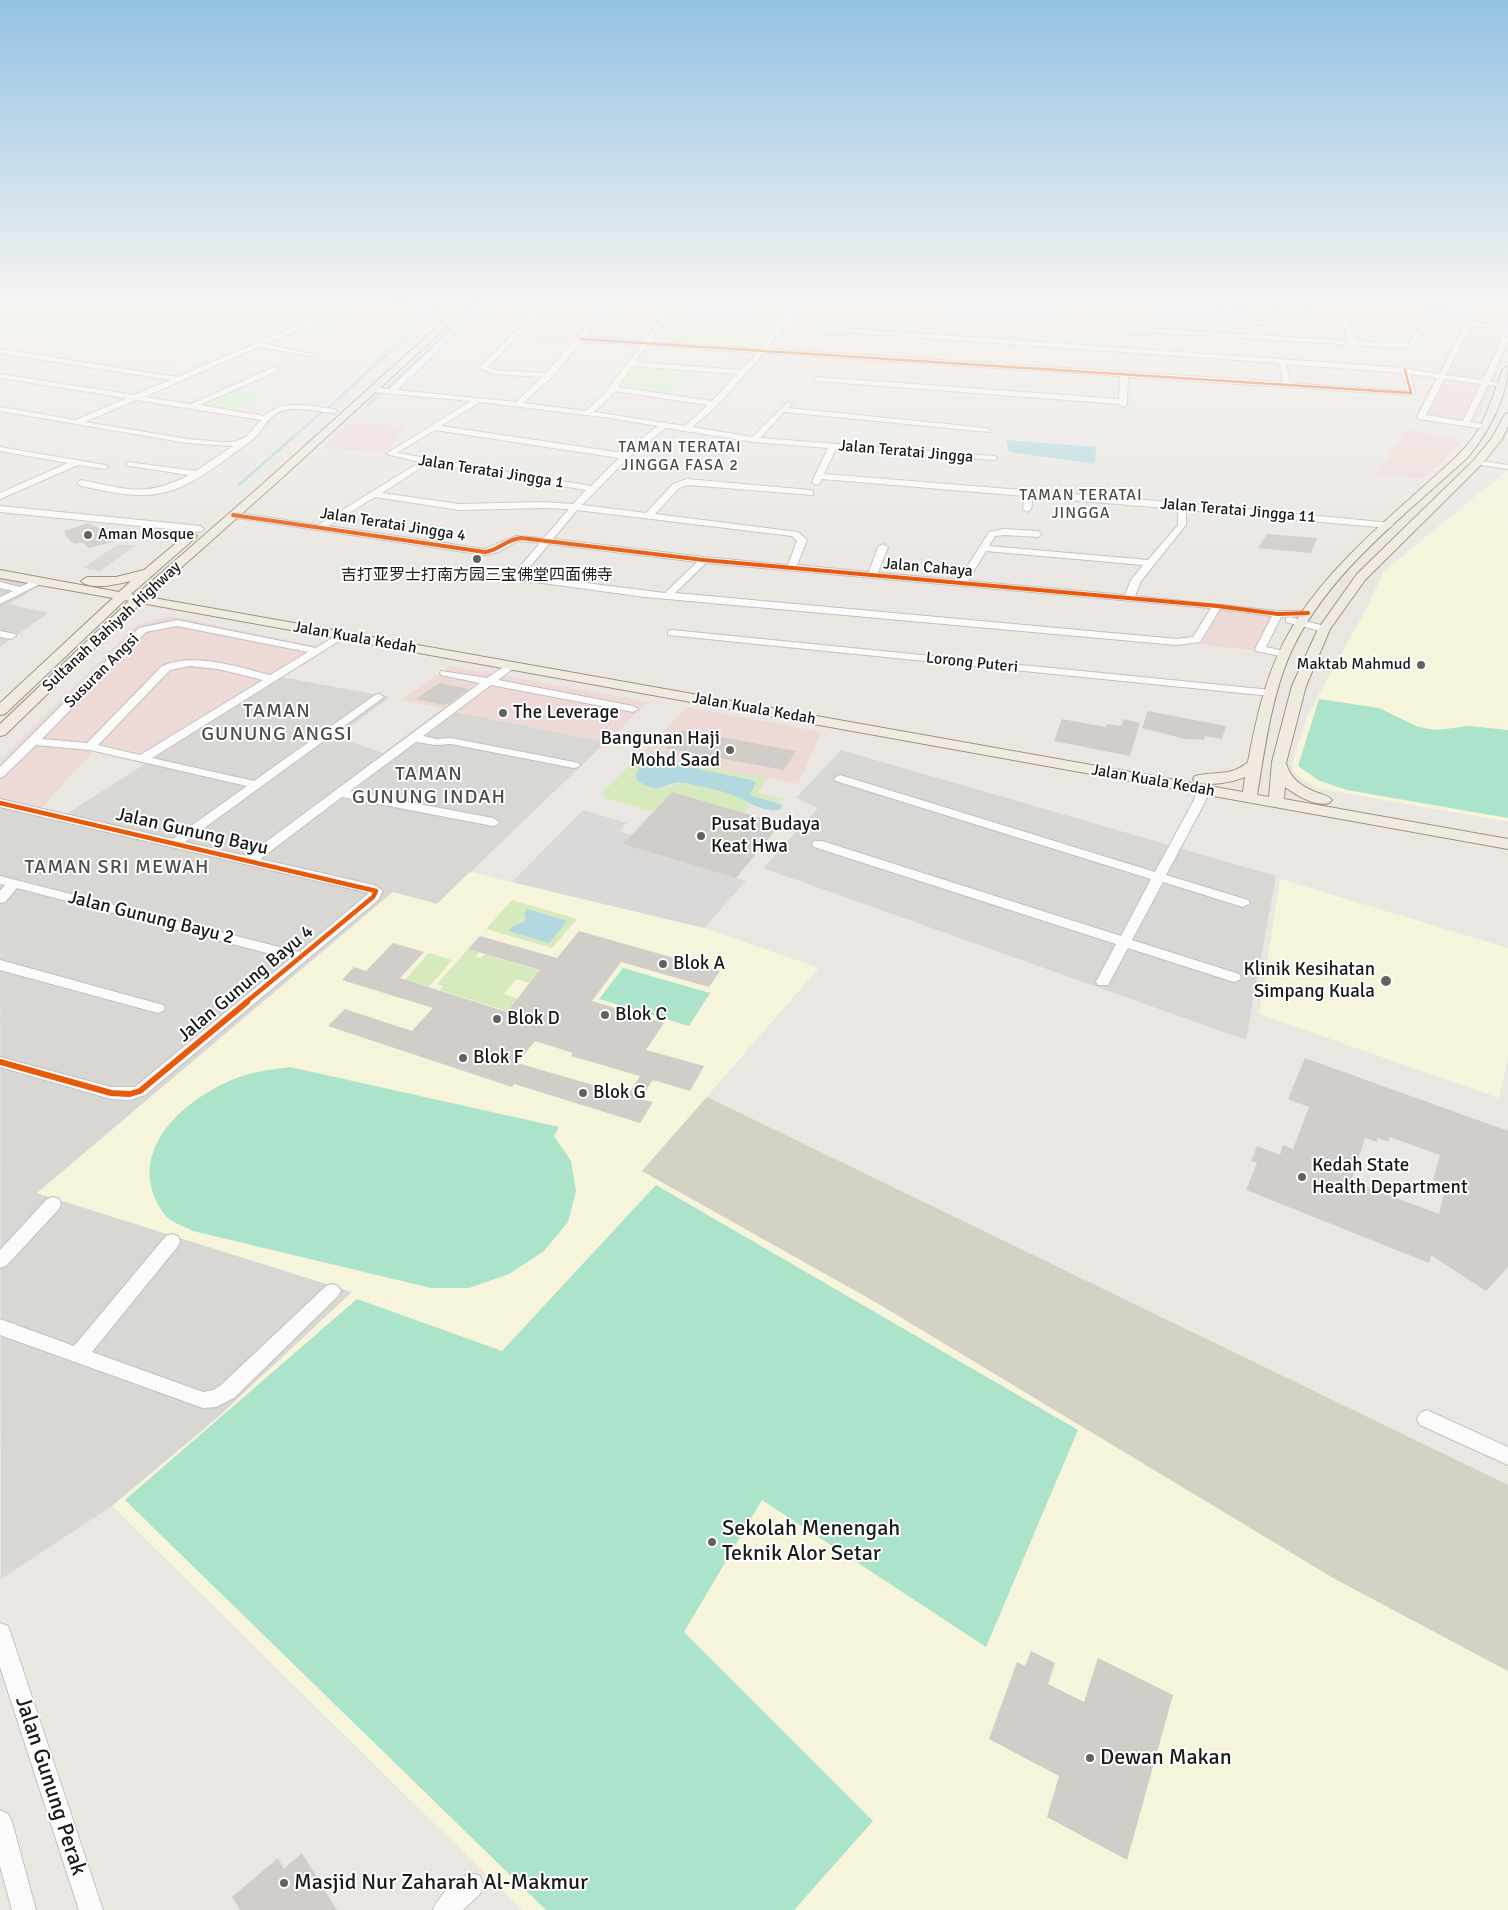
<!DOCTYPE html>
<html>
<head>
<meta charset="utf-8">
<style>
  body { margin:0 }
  canvas { display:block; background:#eae7e2 }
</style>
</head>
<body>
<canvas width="1508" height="1910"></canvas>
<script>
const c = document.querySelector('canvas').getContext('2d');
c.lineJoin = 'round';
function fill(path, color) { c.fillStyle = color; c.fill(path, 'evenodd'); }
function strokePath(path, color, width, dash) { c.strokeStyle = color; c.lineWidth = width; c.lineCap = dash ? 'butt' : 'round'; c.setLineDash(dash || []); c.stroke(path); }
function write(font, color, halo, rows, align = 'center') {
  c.font = font + ' Signika,"Noto Sans SC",sans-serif'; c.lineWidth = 4; c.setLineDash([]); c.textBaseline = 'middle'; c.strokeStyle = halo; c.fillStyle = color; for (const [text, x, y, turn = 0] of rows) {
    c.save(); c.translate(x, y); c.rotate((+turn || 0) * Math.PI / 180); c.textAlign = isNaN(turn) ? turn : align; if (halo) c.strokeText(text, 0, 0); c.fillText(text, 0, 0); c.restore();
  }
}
const residential = new Path2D(`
  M0,577L41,585L9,604L48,613L0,647Z
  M270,675L390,697L336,737L383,753L442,709L606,742L437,904L393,892L37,1193L352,1292L217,1418L112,1506L1,1579L0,798L66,814L156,757L143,754Z
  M841,750L1276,876L1246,1040L763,868L818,808L796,798Z`);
const commercial = new Path2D(`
  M1166,302H1346L1508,325V347L1474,428L1413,418L1459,330L1331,311Z
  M1377,302H1456L1451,312Z
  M534,320L583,322L565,344L515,342Z
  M348,423L407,426L385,452L323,448Z
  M1405,429L1464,440L1423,478L1377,475Z
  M1222,605L1282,611L1262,652L1201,644Z
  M172,616L316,646L143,754L100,744L41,808L0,798V761L135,626Z
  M450,666L649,702L606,742L402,700Z
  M687,707L822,732L798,784L641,754Z`);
const education = new Path2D(`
  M1508,470V822L1317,788L1295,774L1292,765L1307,716L1365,611L1384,571Z
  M470,872L704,928L819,968L642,1171L877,1303L1335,1579L1508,1671V1910H522L112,1506L217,1418L352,1292L37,1193L393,892L437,904Z
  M1280,879L1508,948V1057L1499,1098L1259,1014Z`);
const construction = new Path2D(`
  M707,1097L1508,1485V1671L1335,1579L877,1303L642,1171Z`);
const farmland = new Path2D(`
  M61,302H334L190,364L0,334V319Z`);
const grass = new Path2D(`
  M641,754L767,778L757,793L785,799L776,802L752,797L749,794L752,780L749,779L651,760L642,763L667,787L683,782L734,795L751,805L744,813L672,792L653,812L604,798L603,792Z
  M512,900L577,919L552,948L486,929Z
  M468,949L479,952L475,957L481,958L485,954L557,976L547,988L516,979L504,994L535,1004L525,1017L440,990L443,986L437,984Z
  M429,953L452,960L429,987L405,980Z`);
const park = new Path2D(`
  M676,317L777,323L760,347L753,348L659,342L654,339L670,319Z
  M638,368L692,372L667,396L617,388L629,370Z
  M235,390L264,396L234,410L211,406L210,402Z`);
const pitch = new Path2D(`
  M1319,699L1379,708L1418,727L1437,730L1469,726L1508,730V818L1347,790L1320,781L1298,766Z
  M623,968L710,993L689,1026L599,999Z
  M290,1067L559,1127L554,1136L571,1161L576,1191L568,1222L544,1251L509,1274L469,1288H431L193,1231C186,1227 176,1224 169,1219C162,1213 156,1202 153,1193C137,1144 183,1103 223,1084C244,1073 267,1070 290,1067Z
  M656,1185L1078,1430L986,1647L762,1500L684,1632L873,1821L794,1910H546L125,1500L357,1299L502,1351Z`);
const parking = new Path2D(`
  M117,545H137L100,571L83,568Z
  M583,810L627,823L619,831L631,835L624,844L746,881L704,928L512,882Z`);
const water = new Path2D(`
  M1006,440L1096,447L1095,464L1009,452Z
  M655,760L752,780L756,783L750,795L780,804L782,805L781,809C764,814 750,802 735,796C720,790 702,787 686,783C667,779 659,799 636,779V774L642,763Z
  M527,909L567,921L549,943L508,931L513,926L524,922L526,919L524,914Z`);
const streamFar1 = new Path2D(`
  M386,389L479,302
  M368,405L382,392
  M327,409L444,302
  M249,476L322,412`);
const stream = new Path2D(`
  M239,485L250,475`);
const building = new Path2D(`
  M88,523L98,528L105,526L115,534L109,536L115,541L89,548L82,542L74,544L64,534H67L64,531Z
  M1267,534L1317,538L1311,553L1258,548Z
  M439,683L469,689L450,703L444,705L416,699Z
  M1148,711L1226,726L1222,739L1205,736L1204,740L1185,739L1142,728Z
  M1062,719L1106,727L1107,724L1121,726L1124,719L1140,723L1130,756L1054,741Z
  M683,730L796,751L784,770L665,748Z
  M672,792L744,813L781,824L736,878L623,844Z
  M579,931L720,971L709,987L621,962L592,1001L664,1023L646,1050L704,1066L690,1091L653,1080L640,1099L653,1102L640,1123L514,1084L512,1087L328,1026L345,1009L412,1031L433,1008L342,980L354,967L366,971L393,943L424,952L400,978L507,1012L540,970L468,949L480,936L557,958ZM535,1041L573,1053L571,1056L640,1076L628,1095L517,1063Z
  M1305,1058L1508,1131V1267L1486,1291L1431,1255L1429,1263L1246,1190L1257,1163L1251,1161L1257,1146L1280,1155L1283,1145L1293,1149L1309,1107L1288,1099ZM1390,1137L1440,1155L1433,1180L1446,1185L1439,1214L1351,1181L1365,1138L1377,1142L1378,1138L1388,1142Z
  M1031,1651L1055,1663L1048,1684L1084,1702L1098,1658L1173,1695L1127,1860L1047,1817L1059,1776L989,1739L1017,1662L1025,1666Z
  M302,1853L337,1910H240L232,1897L278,1858L284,1869Z`);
const minor = new Path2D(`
  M43,302H52L0,318V314Z
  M353,302H361L309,325L339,332V334L303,328L265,344L317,355V357L258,347L144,397L191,404L274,367L278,369L277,371L200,405L264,416C283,398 312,407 334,409L338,411L334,413C318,412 297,406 281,411C267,416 263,432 252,440C221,462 185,495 145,495C123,496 102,490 81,486L77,483L81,480C126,489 146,498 189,475L130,466H127V462L196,471L233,446L187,443L0,411V407L76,420L127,398L0,378V374L134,395L170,380L0,353V349L177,377ZM136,400L261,420L246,437L234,442H223L187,439L85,422Z
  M363,302L449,305L452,307L449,309L366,304Z
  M482,302H488L397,390L516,402L542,377L493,374L479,368L544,302H550L488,367L494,370L546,373L608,302H614L608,309L693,315L703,302H709L700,315L782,320L793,306L772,304L769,302H795L800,305L786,324L1392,367L1440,374L1465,325L1475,322L1508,327V341L1490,381L1506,385L1502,387L1488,385L1470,422L1487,425V429H1484L1418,419L1417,417L1437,378L1410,374L1415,393L1411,395L1128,377L1127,405L1123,407L1119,404L817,381L813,379L817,377L1119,399L1120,376L764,353L717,406L692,427L752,437L788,402L792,404L788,408L986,428L990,430L989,432L784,412L760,438L994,456L998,458L994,460L836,449L824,474L1182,503L1392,523L1393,525L1389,528L1186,510V525L1141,581L1135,596L1278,611H1311L1313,613L1308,616L1281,617L1266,647L1289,652L1290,654L1289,656L1285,657L1256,651L1255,649L1272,616L1220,609L1200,642L1177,645L645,597L513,579V575L540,543L517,541L499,552L485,555L230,517V513L233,512L318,525L420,462L386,454L471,401L372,392L368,390L372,388L389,389ZM605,313L662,317L644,341L585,337ZM668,317L779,324L760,349L650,342ZM1475,326L1506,331L1483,380L1446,375L1470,327ZM783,328L1279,363L1283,382L767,349ZM582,341L641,345L605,393L586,411L523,403L552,377ZM647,345L757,353L741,370L635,362ZM1286,364L1402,373L1407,391L1290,383ZM632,366L737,374L712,401L618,387ZM1444,379L1481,384L1463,421L1426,415ZM615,391L708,405L685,426L594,412ZM480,402L610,418L658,426L623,453L441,426ZM666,428L754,442L828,448L812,482L816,485L819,484L822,479L1024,496L1023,509L1027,512L1031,509L1033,497L1178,509V525L1148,560L989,546L995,536L1004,535L1038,537L1042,534L1038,531L1004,529L989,532L959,580L878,573L888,547L883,544L878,547L869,572L797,565L807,540L798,532L655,514L679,488L688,485L813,495V491L810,490L687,479L673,484L646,513L582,505L628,458ZM435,430L619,458L591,486L397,453ZM428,463L586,490L573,504L543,502L459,504L382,493ZM375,497L459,510L543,508L569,509L544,538L516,536L485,549L328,526ZM577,510L792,536L797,541L788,565L704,557L553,539ZM549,544L697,562L665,593L523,575ZM986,551L1143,565L1131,580L1125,595L968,581ZM706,563L1211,608L1193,637L1177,639L675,593Z
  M973,302H979L969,314H965L964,313Z
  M1032,302H1038L1034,316L1066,321L1063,323L1028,319Z
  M1101,302H1107V324L1116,326L1349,341L1341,318L1344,316L1347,318L1356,341L1403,344L1410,342L1422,325L1427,326L1414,345L1403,348L1116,330L1101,325Z
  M1143,302H1173L1273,308L1276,310L1273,312L1146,304Z
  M1294,302L1343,303L1458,318H1462L1464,314L1469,315L1466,321L1458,322L1343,307L1297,304Z
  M1396,302H1413L1459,309L1456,311Z
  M868,309L1019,318L1022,320L1019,322L866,312L865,311Z
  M1152,314L1276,322L1279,324L1276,326L1150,317V315Z
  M0,447L105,465L109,467L105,469L78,465L0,499V493L68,463L0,451Z
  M1475,460L1508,465V469L1475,464Z
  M0,506L200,526L204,529L200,532L0,512Z
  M39,578L42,579V583L0,604V597L13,591L0,588V582L20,587Z
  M1290,617L1328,627L1329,629L1324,632L1286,622V618Z
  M177,620L316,648L338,634L342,633L347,636L152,758L254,781L375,695L379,694L384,697L185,842L247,856L480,683L441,675L440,673L441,671L487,678L511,662L516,665L515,667L498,680L633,706L638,709L633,712L491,685L423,736L436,739L451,738L574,762L578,763L580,765L578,767L574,768L451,744L436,745L416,742L350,791L493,818L499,822L497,825L493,826L342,797L260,859L374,885L383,891L378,900L145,1095L130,1100L111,1099L0,1067V1057L111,1087H135L290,959L17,888L5,902L0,903V891L5,885L0,884V876L299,952L369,893L0,807V799L173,839L247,786L90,750L36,745L4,776L0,778V767L139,628ZM177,626L308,652L270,675C236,667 197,652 162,666L87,743L42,739L146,632ZM189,666L218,669L263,680L140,755L98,745L170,670Z
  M672,630L1271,690L1276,693L1271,696L668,635V631Z
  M0,631L15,634L16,636L11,639L0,637Z
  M840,775L1155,872L1193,802L1199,787H1207L1209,790L1205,802L1166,875L1248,900L1250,903L1243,907L1163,882L1132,940L1239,974L1241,977L1239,980L1234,982L1128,948L1108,985H1098L1096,982L1116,944L814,847L812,844L814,841H822L1121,936L1151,879L836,781L834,779L836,777Z
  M0,960L163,1005L165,1008L163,1011L158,1013L0,970Z
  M53,1197L59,1199L61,1204L59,1209L6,1266L0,1268V1250L47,1199Z
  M172,1234L178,1236L180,1241L178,1246L92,1352L203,1392L213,1390L220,1386L326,1286L332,1284L338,1286L341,1291L338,1296L234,1398L216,1407L203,1408L0,1335V1319L74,1346L166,1236Z
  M1427,1410L1508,1447V1465L1420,1425L1417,1419L1420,1413Z
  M0,1623L8,1626L11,1634L103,1910H79L0,1667Z
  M0,1810L8,1814L12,1822L36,1910H12L0,1866Z
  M471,1873L480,1876L483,1885L480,1894L463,1910H433C439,1895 456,1879 471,1873Z`);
const major = new Path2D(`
  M465,302H474L274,485L148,597L1243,792L1245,777C1230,783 1211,786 1195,782L1193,779L1195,776C1214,771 1231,777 1248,762C1257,715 1267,668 1293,626C1323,576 1369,535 1413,496C1433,477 1456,460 1473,438C1487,419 1494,391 1503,369L1508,366C1508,397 1487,434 1468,457C1404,516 1326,574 1290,654C1271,698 1265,748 1257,795L1269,797L1272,762L1292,686L1318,629L1357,574L1474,460L1492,438L1505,414L1508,413V426L1502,439L1482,464L1365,580L1330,629L1306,686L1286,763C1290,779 1302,787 1318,793C1323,795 1328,795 1332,800L1329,803C1315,807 1296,795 1285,787L1284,799L1508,839V849L141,603L5,735L0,736V724L129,601L125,600L5,714L0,715V703L113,598L0,578V570L119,592L131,581C118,584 91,591 81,581L87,577H116L144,570L187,534H195L197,536L195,538L131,594L136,595L266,481Z`);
const cyclewayFar3 = new Path2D(`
  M580,339L1411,393L1405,370`);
const cyclewayFar2 = new Path2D(`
  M233,515L485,552C499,550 507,539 521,538L704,560L1217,606L1278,614L1308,613`);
const cyclewayFar1 = new Path2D(`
  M0,803L376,891L373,897L245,1003`);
const cycleway = new Path2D(`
  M0,1062L111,1093L130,1094L140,1091L247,1002`);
const markers = [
  [88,535,5,"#636261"],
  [477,559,5,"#636261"],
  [1421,665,5,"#636261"],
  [503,713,5,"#636261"],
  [730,750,5,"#636261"],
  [701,836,5,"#636261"],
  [663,964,5,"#636261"],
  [1386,981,6,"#636261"],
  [605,1015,5,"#636261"],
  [497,1019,5,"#636261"],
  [463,1058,5,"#636261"],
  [583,1093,5,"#636261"],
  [1302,1177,5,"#636261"],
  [712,1542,5,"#636261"],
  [1090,1758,5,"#636261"],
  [284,1883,5,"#636261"]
];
const farNeighbourhoodnames = [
  ["TAMAN TERATAI",680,448],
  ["JINGGA FASA 2",680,466],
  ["TAMAN TERATAI",1081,496],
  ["JINGGA",1081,514]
];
const farStreetnames = [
  ["Jalan Teratai Jingga",906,452,5],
  ["Jalan Teratai Jingga 1",491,472,9],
  ["Jalan Teratai Jingga 11",1238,511,5],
  ["Jalan Teratai Jingga 4",393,525,9],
  ["Jalan Cahaya",928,568,5],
  ["Sultanah Bahiyah Highway",112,627,-43],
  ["Jalan Kuala Kedah",355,638,10],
  ["Lorong Puteri",972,663,6],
  ["Susuran Angsi",102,671,-45],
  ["Jalan Kuala Kedah",754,709,10],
  ["Jalan Kuala Kedah",1153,781,10]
];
const farPoinames = [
  ["Aman Mosque",98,535],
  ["吉打亚罗士打南方园三宝佛堂四面佛寺",477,576,"center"],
  ["Maktab Mahmud",1411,665,"right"]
];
const poiNames = [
  ["The Leverage",513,713],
  ["Bangunan Haji",720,739,"right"],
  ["Mohd Saad",720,761,"right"],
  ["Pusat Budaya",711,825],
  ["Keat Hwa",711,847],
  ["Blok A",673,964],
  ["Klinik Kesihatan",1375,970,"right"],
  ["Simpang Kuala",1375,992,"right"],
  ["Blok C",615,1015],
  ["Blok D",507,1019],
  ["Blok F",473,1058],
  ["Blok G",593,1093],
  ["Kedah State",1312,1166],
  ["Health Department",1312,1188]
];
const streetNames = [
  ["Jalan Gunung Bayu",192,832,13],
  ["Jalan Gunung Bayu 2",151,918,14],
  ["Jalan Gunung Bayu 4",246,984,-40]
];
const neighbourhoodNames = [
  ["TAMAN",277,712],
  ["GUNUNG ANGSI",277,735],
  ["TAMAN",429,775],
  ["GUNUNG INDAH",429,798],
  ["TAMAN SRI MEWAH",117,868]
];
const nearPoinames = [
  ["Sekolah Menengah",722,1529],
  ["Teknik Alor Setar",722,1554],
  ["Dewan Makan",1100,1758],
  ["Masjid Nur Zaharah Al-Makmur",294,1883]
];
const nearStreetnames = [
  ["Jalan Gunung Perak",50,1786,72]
];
fill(residential, '#d9d7d4');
fill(commercial, '#edd9d6');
fill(education, '#f6f4db');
fill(construction, '#d4d2c4');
fill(farmland, '#ebebd4');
fill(grass, '#d7eabe');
fill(park, '#cef3cd');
fill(pitch, '#abe4ca');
fill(parking, '#dad9d7');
fill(water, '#b3d8df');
strokePath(streamFar1, '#b3d8df', 2.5);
strokePath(stream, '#b3d8df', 3);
fill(building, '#d1cdc9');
strokePath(minor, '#c2c1bf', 2);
strokePath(major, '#9f9480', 2);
fill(minor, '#fcfbfb');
fill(major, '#f0eae1');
strokePath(cyclewayFar3, '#e8590c', 2.5);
strokePath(cyclewayFar2, '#e8590c', 4);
strokePath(cyclewayFar1, '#e8590c', 4.5);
strokePath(cycleway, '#e8590c', 6);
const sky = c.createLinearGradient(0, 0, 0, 569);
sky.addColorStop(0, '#93c2e4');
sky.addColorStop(0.53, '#f6f4f2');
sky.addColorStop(1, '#f6f4f200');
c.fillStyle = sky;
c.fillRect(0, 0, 1508, 569);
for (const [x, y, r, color] of markers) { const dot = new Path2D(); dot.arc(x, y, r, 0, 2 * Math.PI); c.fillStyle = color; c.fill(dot); strokePath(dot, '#fff', 2); }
c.letterSpacing = '1px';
write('16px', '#4e4e4e', '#fff', farNeighbourhoodnames);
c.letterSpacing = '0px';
write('16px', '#1b1b1b', '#fff', farStreetnames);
write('16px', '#1b1b1b', '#fff', farPoinames, 'left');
write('19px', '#1b1b1b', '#fff', poiNames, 'left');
write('19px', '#1b1b1b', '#fff', streetNames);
c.letterSpacing = '1px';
write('20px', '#4e4e4e', '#fff', neighbourhoodNames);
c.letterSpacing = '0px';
write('22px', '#1b1b1b', '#fff', nearPoinames, 'left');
write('22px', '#1b1b1b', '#fff', nearStreetnames);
</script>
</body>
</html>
